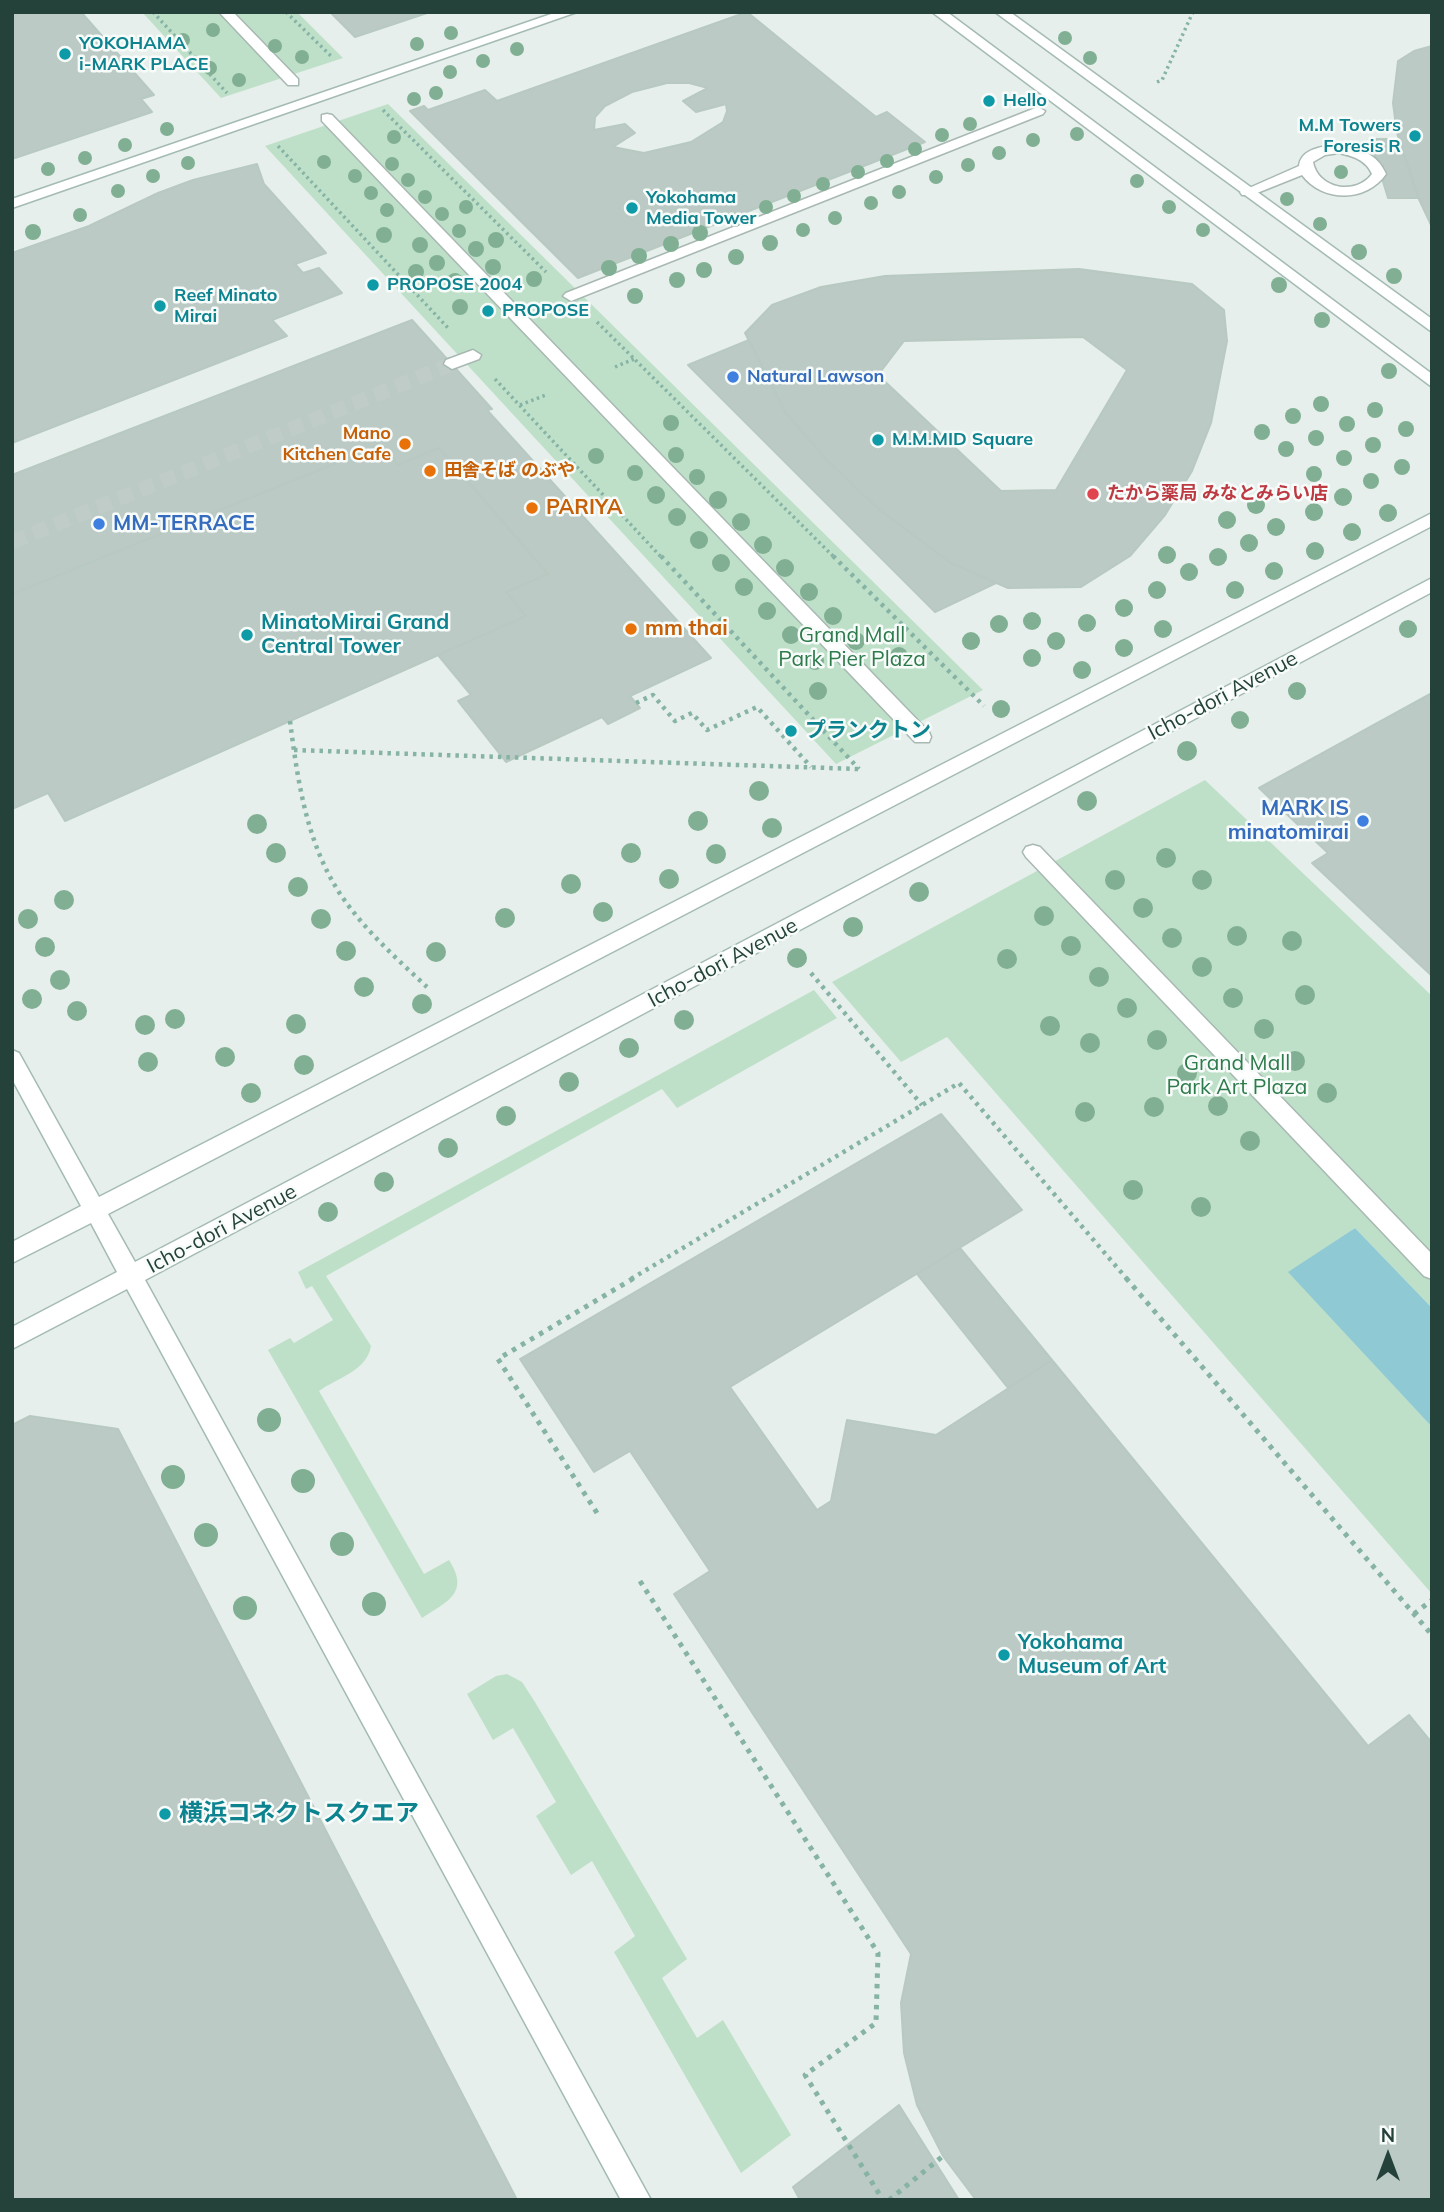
<!DOCTYPE html>
<html>
<head>
<meta charset="utf-8">
<style>
  body { margin:0 }
  #map { position:relative; width:1444px; height:2212px; overflow:hidden; background:#e6efeb; font-family:Mulish,sans-serif }
  canvas { display:block }
  .frame { position:absolute; inset:0; border:14px solid #24423a; pointer-events:none }
  .north { position:absolute; left:1353px; top:2121px; width:70px; height:70px; -webkit-text-stroke:5px #f7fbf9; paint-order:stroke; rotate:0deg; font-size:19px; font-weight:700; line-height:28px; text-align:center; color:#24423a }
  .north::after { content:''; display:block; margin:auto; width:24px; height:32px; background:#24423a; clip-path:polygon(50% 0,100% 100%,50% 72%,0 100%) }
</style>
</head>
<body>
<div id="map">
<canvas width="1444" height="2212"></canvas>
<div class="frame"></div>
<div class="north">N</div>
</div>
<script>
const c = document.querySelector('canvas').getContext('2d');
c.lineJoin = 'round';
function fill(path, color) { c.fillStyle = color; c.fill(path, 'evenodd'); }
function strokePath(path, color, width, dash) { c.strokeStyle = color; c.lineWidth = width; c.lineCap = dash ? 'butt' : 'round'; c.setLineDash(dash || []); c.stroke(path); }
function write(font, color, halo, rows, align = 'center') {
  c.font = font + ' Mulish,"Noto Sans JP",sans-serif'; c.lineWidth = 5; c.setLineDash([]); c.textBaseline = 'middle'; c.strokeStyle = halo; c.fillStyle = color; for (const [text, x, y, turn = 0] of rows) {
    c.save(); c.translate(x, y); c.rotate((+turn || 0) * Math.PI / 180); c.textAlign = isNaN(turn) ? turn : align; if (halo) c.strokeText(text, 0, 0); c.fillText(text, 0, 0); c.restore();
  }
}
const green = new Path2D(`
  M142,12H297L343,58L221,98Z
  M388,104L983,690L836,764L265,146Z
  M1205,780L1432,996V1308L1355,1228L1289,1272L1432,1427V1594L947,1037L901,1062L832,982Z
  M814,990L837,1018L677,1108L662,1089L326,1276L371,1346C367,1371 337,1378 319,1391L424,1574L449,1560C470,1593 448,1601 422,1618L268,1350L290,1338L294,1343L333,1320L312,1286L306,1289L298,1272Z
  M507,1674L522,1682L535,1702L687,1959L662,1978L697,2038L723,2020L791,2135L741,2173L614,1952L635,1936L592,1861L571,1875L536,1816L556,1802L513,1728L493,1740L467,1694L496,1676Z`);
const water = new Path2D(`
  M1355,1228L1432,1308V1427L1288,1272Z`);
const building = new Path2D(`
  M12,12H81L154,95L141,99L152,112L12,159Z
  M330,12H430L355,37Z
  M747,12L876,117L887,112L925,142L578,278L410,111L424,106L428,110L485,90L497,101Z
  M1432,46V227L1417,195L1397,133L1393,103L1398,61L1414,51Z
  M667,83H689L708,88L683,101L696,112L726,104L727,111L723,122L691,142L644,153L613,147L635,133L625,124L594,130L595,117L605,106L632,92Z
  M1370,139H1399L1419,198H1388Z
  M257,164L264,184L326,253L295,264L303,273L319,268L342,293L272,320L287,336L12,443V253L89,226L158,193L193,180Z
  M1079,269L1192,284L1224,310L1227,341L1211,423L1192,471L1165,515L1130,556L1081,587L1008,588L951,563L876,507L825,458L785,412L745,333L772,305L821,287L885,276ZM1083,337L1127,370L1056,490L1001,491L878,375L904,341Z
  M412,320L492,409L487,410L711,658L630,696L640,708L608,724L602,717L506,762L458,701L471,695L438,655L526,616L506,592L548,574L439,448L398,465L381,445L12,594V475Z
  M749,340L785,412L825,458L876,507L951,563L996,583L935,612L688,365Z
  M381,445L398,465L439,448L548,574L506,592L526,616L65,821L48,793L12,809V594Z
  M1432,693V976L1312,863L1328,853L1259,788Z
  M941,1114L1022,1210L730,1387L817,1510L831,1501L847,1420L936,1435L1052,1360L1368,1746L1409,1715L1432,1743V2200H976L943,2156L917,2105L904,2053L901,2003L911,1954L674,1594L710,1571L630,1451L594,1472L520,1359Z
  M960,1248L1052,1360L1008,1388L917,1274Z
  M30,1416L118,1429L517,2200H12V1425Z
  M899,2105L959,2200H800L793,2187Z`);
const streetTunnel = new Path2D(`
  M12,542L452,364`);
const pathFar2 = new Path2D(`
  M153,12L227,93
  M286,12L333,58
  M1157,82L1162,80L1193,12
  M383,110L546,272
  M278,146L449,329
  M597,322L835,558
  M615,367L634,359
  M495,379L662,558
  M520,405L546,395`);
const pathFar1 = new Path2D(`
  M661,556L859,769
  M833,556L984,706
  M636,703L653,695L675,721L692,713L707,730L757,707L811,767
  M290,721C298,783 307,848 345,901C368,933 398,960 427,987
  M294,750L858,769
  M811,973L922,1105
  M631,1279L959,1083L1127,1279`);
const path = new Path2D(`
  M1126,1278L1432,1635
  M597,1513L498,1359L634,1278
  M640,1581L878,1953L876,2023L805,2075L883,2200
  M1414,1614L1432,1600
  M889,2200L943,2156`);
const lane = new Path2D(`
  M1339,145C1360,149 1377,153 1386,174C1367,202 1323,203 1302,175L1252,195H1242L1240,192L1299,166C1301,148 1324,146 1339,145ZM1339,153C1353,156 1366,160 1372,174C1356,196 1318,189 1313,162L1325,155Z`);
const street = new Path2D(`
  M219,12H233L298,79V85H288Z
  M1038,107L1045,111L1043,114L576,299L571,301L563,296L566,293Z
  M327,114L332,115L929,732L931,737L929,742H915L322,121V115Z
  M473,350L481,355L479,359L452,369L444,364L446,360Z
  M1033,845L1040,847L1432,1254V1279L1424,1276L1026,857L1023,852L1026,847Z`);
const secondary = new Path2D(`
  M557,12H577L12,208V199Z
  M932,12H947L1432,374V387Z
  M995,12H1010L1432,319V332Z
  M1432,513V526L108,1214L135,1262L1432,578V592L145,1280L651,2200H621L127,1289L12,1349V1327L117,1272L91,1223L12,1263V1242L81,1206L12,1079V1050L19,1053L99,1197Z`);
const trees = [
  [213,30,7],
  [451,33,7],
  [1065,38,7],
  [183,40,7],
  [417,44,7],
  [275,46,7],
  [517,49,7],
  [302,57,7],
  [1090,58,7],
  [483,61,7],
  [210,68,7],
  [450,72,7],
  [239,80,7],
  [436,93,7],
  [414,99,7],
  [970,124,7],
  [167,129,7],
  [1077,134,7],
  [942,135,7],
  [394,137,7],
  [1033,140,7],
  [125,145,7],
  [915,149,7],
  [999,153,7],
  [85,158,7],
  [887,161,7],
  [324,162,7],
  [188,163,7],
  [392,164,7],
  [968,165,7],
  [48,169,7],
  [858,172,7],
  [1341,172,7],
  [153,176,7],
  [355,176,7],
  [936,177,7],
  [408,180,7],
  [1137,181,7],
  [823,184,7],
  [118,191,7],
  [899,192,7],
  [371,193,7],
  [794,196,7],
  [425,197,7],
  [1287,199,7],
  [871,203,7],
  [466,207,7],
  [766,207,7],
  [1169,207,7],
  [387,210,7],
  [442,214,7],
  [80,215,7],
  [835,218,7],
  [735,220,7],
  [1320,224,7],
  [803,230,7],
  [1203,230,7],
  [459,231,7],
  [33,232,8],
  [700,233,8],
  [384,235,8],
  [496,240,8],
  [770,243,8],
  [671,244,8],
  [420,245,8],
  [476,249,8],
  [1359,252,8],
  [639,256,8],
  [736,257,8],
  [437,263,8],
  [493,267,8],
  [609,268,8],
  [704,270,8],
  [416,272,8],
  [1394,276,8],
  [534,279,8],
  [677,280,8],
  [455,281,8],
  [1279,285,8],
  [635,296,8],
  [460,307,8],
  [1322,320,8],
  [1389,371,8],
  [1321,404,8],
  [1375,410,8],
  [1293,416,8],
  [671,423,8],
  [1347,424,8],
  [1406,429,8],
  [1262,432,8],
  [1316,438,8],
  [1373,445,8],
  [1286,449,8],
  [676,455,8],
  [596,456,8],
  [1344,458,8],
  [1402,467,8],
  [635,473,8],
  [1314,474,8],
  [697,477,8],
  [1371,481,8],
  [656,495,9],
  [1343,497,9],
  [718,500,9],
  [1256,505,9],
  [1314,512,9],
  [1388,513,9],
  [677,517,9],
  [1227,520,9],
  [741,522,9],
  [1276,527,9],
  [1352,532,9],
  [699,540,9],
  [1249,543,9],
  [763,545,9],
  [1315,551,9],
  [1167,555,9],
  [1218,557,9],
  [721,563,9],
  [785,568,9],
  [1274,571,9],
  [1189,572,9],
  [744,587,9],
  [1157,590,9],
  [1235,590,9],
  [809,592,9],
  [1124,608,9],
  [767,611,9],
  [833,616,9],
  [1032,621,9],
  [1087,623,9],
  [999,624,9],
  [1163,629,9],
  [1408,629,9],
  [791,635,9],
  [856,641,9],
  [971,641,9],
  [1056,641,9],
  [1124,648,9],
  [899,656,9],
  [1032,658,9],
  [815,661,9],
  [1082,670,9],
  [818,691,9],
  [1297,691,9],
  [1001,709,9],
  [1240,720,9],
  [1187,751,10],
  [759,791,10],
  [1087,801,10],
  [698,821,10],
  [257,824,10],
  [772,828,10],
  [276,853,10],
  [631,853,10],
  [716,854,10],
  [1166,858,10],
  [669,879,10],
  [1115,880,10],
  [1202,880,10],
  [571,884,10],
  [298,887,10],
  [919,892,10],
  [64,900,10],
  [1143,908,10],
  [603,912,10],
  [1044,916,10],
  [505,918,10],
  [28,919,10],
  [321,919,10],
  [853,927,10],
  [1237,936,10],
  [1172,938,10],
  [1292,941,10],
  [1071,946,10],
  [45,947,10],
  [346,951,10],
  [436,952,10],
  [797,958,10],
  [1007,959,10],
  [1202,967,10],
  [1099,977,10],
  [60,980,10],
  [364,987,10],
  [1305,995,10],
  [1233,998,10],
  [32,999,10],
  [422,1004,10],
  [1127,1008,10],
  [77,1011,10],
  [175,1019,10],
  [684,1020,10],
  [296,1024,10],
  [145,1025,10],
  [1050,1026,10],
  [1264,1029,10],
  [1157,1040,10],
  [1090,1043,10],
  [629,1048,10],
  [225,1057,10],
  [1295,1061,10],
  [148,1062,10],
  [304,1065,10],
  [1187,1073,10],
  [569,1082,10],
  [251,1093,10],
  [1327,1093,10],
  [1218,1106,10],
  [1154,1107,10],
  [1085,1112,10],
  [506,1116,10],
  [1250,1141,10],
  [448,1148,10],
  [384,1182,10],
  [1133,1190,10],
  [1201,1207,10],
  [328,1212,10],
  [269,1420,12],
  [173,1477,12],
  [303,1481,12],
  [206,1535,12],
  [342,1544,12],
  [374,1604,12],
  [245,1608,12]
];
const markers = [
  [65,54,7,"#0f9aa8"],
  [989,101,7,"#0f9aa8"],
  [1415,136,7,"#0f9aa8"],
  [632,208,7,"#0f9aa8"],
  [373,285,7,"#0f9aa8"],
  [160,306,7,"#0f9aa8"],
  [488,311,7,"#0f9aa8"],
  [733,377,7,"#3f7fe0"],
  [878,440,7,"#0f9aa8"],
  [405,444,7,"#e8710a"],
  [430,471,7,"#e8710a"],
  [1093,494,7,"#e0444e"],
  [532,508,7,"#e8710a"],
  [99,524,7,"#3f7fe0"],
  [631,629,7,"#e8710a"],
  [247,635,7,"#0f9aa8"],
  [791,731,7,"#0f9aa8"],
  [1363,821,7,"#3f7fe0"],
  [1004,1655,7,"#0f9aa8"],
  [165,1814,7,"#0f9aa8"]
];
const farCulturenames = [
  ["YOKOHAMA",79,44],
  ["i-MARK PLACE",79,65],
  ["Hello",1003,101],
  ["M.M Towers",1401,126,"right"],
  ["Foresis R",1401,147,"right"],
  ["Yokohama",646,198],
  ["Media Tower",646,219],
  ["PROPOSE 2004",387,285],
  ["Reef Minato",174,296],
  ["Mirai",174,317],
  ["PROPOSE",502,311],
  ["M.M.MID Square",892,440]
];
const farShopnames = [
  ["Natural Lawson",747,377]
];
const farFoodnames = [
  ["Mano",391,434],
  ["Kitchen Cafe",391,455],
  ["田舎そば のぶや",444,471,"left"]
];
const farHealthnames = [
  ["たから薬局 みなとみらい店",1107,494]
];
const foodNames = [
  ["PARIYA",546,508],
  ["mm thai",645,629]
];
const shopNames = [
  ["MM-TERRACE",113,524],
  ["MARK IS",1349,809,"right"],
  ["minatomirai",1349,833,"right"]
];
const cultureNames = [
  ["MinatoMirai Grand",261,623],
  ["Central Tower",261,647],
  ["プランクトン",805,731],
  ["Yokohama",1018,1643],
  ["Museum of Art",1018,1667]
];
const parkNames = [
  ["Grand Mall",852,636],
  ["Park Pier Plaza",852,660],
  ["Grand Mall",1237,1064],
  ["Park Art Plaza",1237,1088]
];
const streetNames = [
  ["Icho-dori Avenue",1223,696,-28],
  ["Icho-dori Avenue",723,963,-28],
  ["Icho-dori Avenue",222,1229,-28]
];
const nearCulturenames = [
  ["横浜コネクトスクエア",179,1814]
];
fill(green, '#bfe0c8');
fill(water, '#8ec9d4');
fill(building, '#bbcac4');
strokePath(building, '#b8c9c2', 2);
strokePath(streetTunnel, '#bfccc8', 15, [15, 8]);
strokePath(lane, '#a8b8b2', 3);
strokePath(street, '#a8b8b2', 3);
strokePath(secondary, '#a4bbb3', 3);
strokePath(pathFar2, '#86b3a5', 3.5, [2.5, 3.5]);
strokePath(pathFar1, '#86b3a5', 4.5, [3.5, 5]);
strokePath(path, '#86b3a5', 5, [4.5, 6]);
fill(lane, '#fff');
fill(street, '#fff');
fill(secondary, '#fff');
c.fillStyle = '#80af93';
for (const [x, y, r] of trees) { c.beginPath(); c.arc(x, y, r, 0, 2 * Math.PI); c.fill(); }
for (const [x, y, r, color] of markers) { const dot = new Path2D(); dot.arc(x, y, r, 0, 2 * Math.PI); c.fillStyle = color; c.fill(dot); strokePath(dot, '#f7fbf9', 2.5); }
write('bold 18px', '#0d838f', '#f7fbf9', farCulturenames, 'left');
write('bold 18px', '#366cbe', '#f7fbf9', farShopnames, 'left');
write('bold 18px', '#c56008', '#f7fbf9', farFoodnames, 'right');
write('bold 18px', '#be3a42', '#f7fbf9', farHealthnames, 'left');
write('bold 21px', '#c56008', '#f7fbf9', foodNames, 'left');
write('bold 21px', '#366cbe', '#f7fbf9', shopNames, 'left');
write('bold 21px', '#0d838f', '#f7fbf9', cultureNames, 'left');
write('21px', '#2d7a4b', '#f7fbf9', parkNames);
write('21px', '#24423a', '#f7fbf9', streetNames);
write('bold 24px', '#0d838f', '#f7fbf9', nearCulturenames, 'left');
</script>
</body>
</html>
